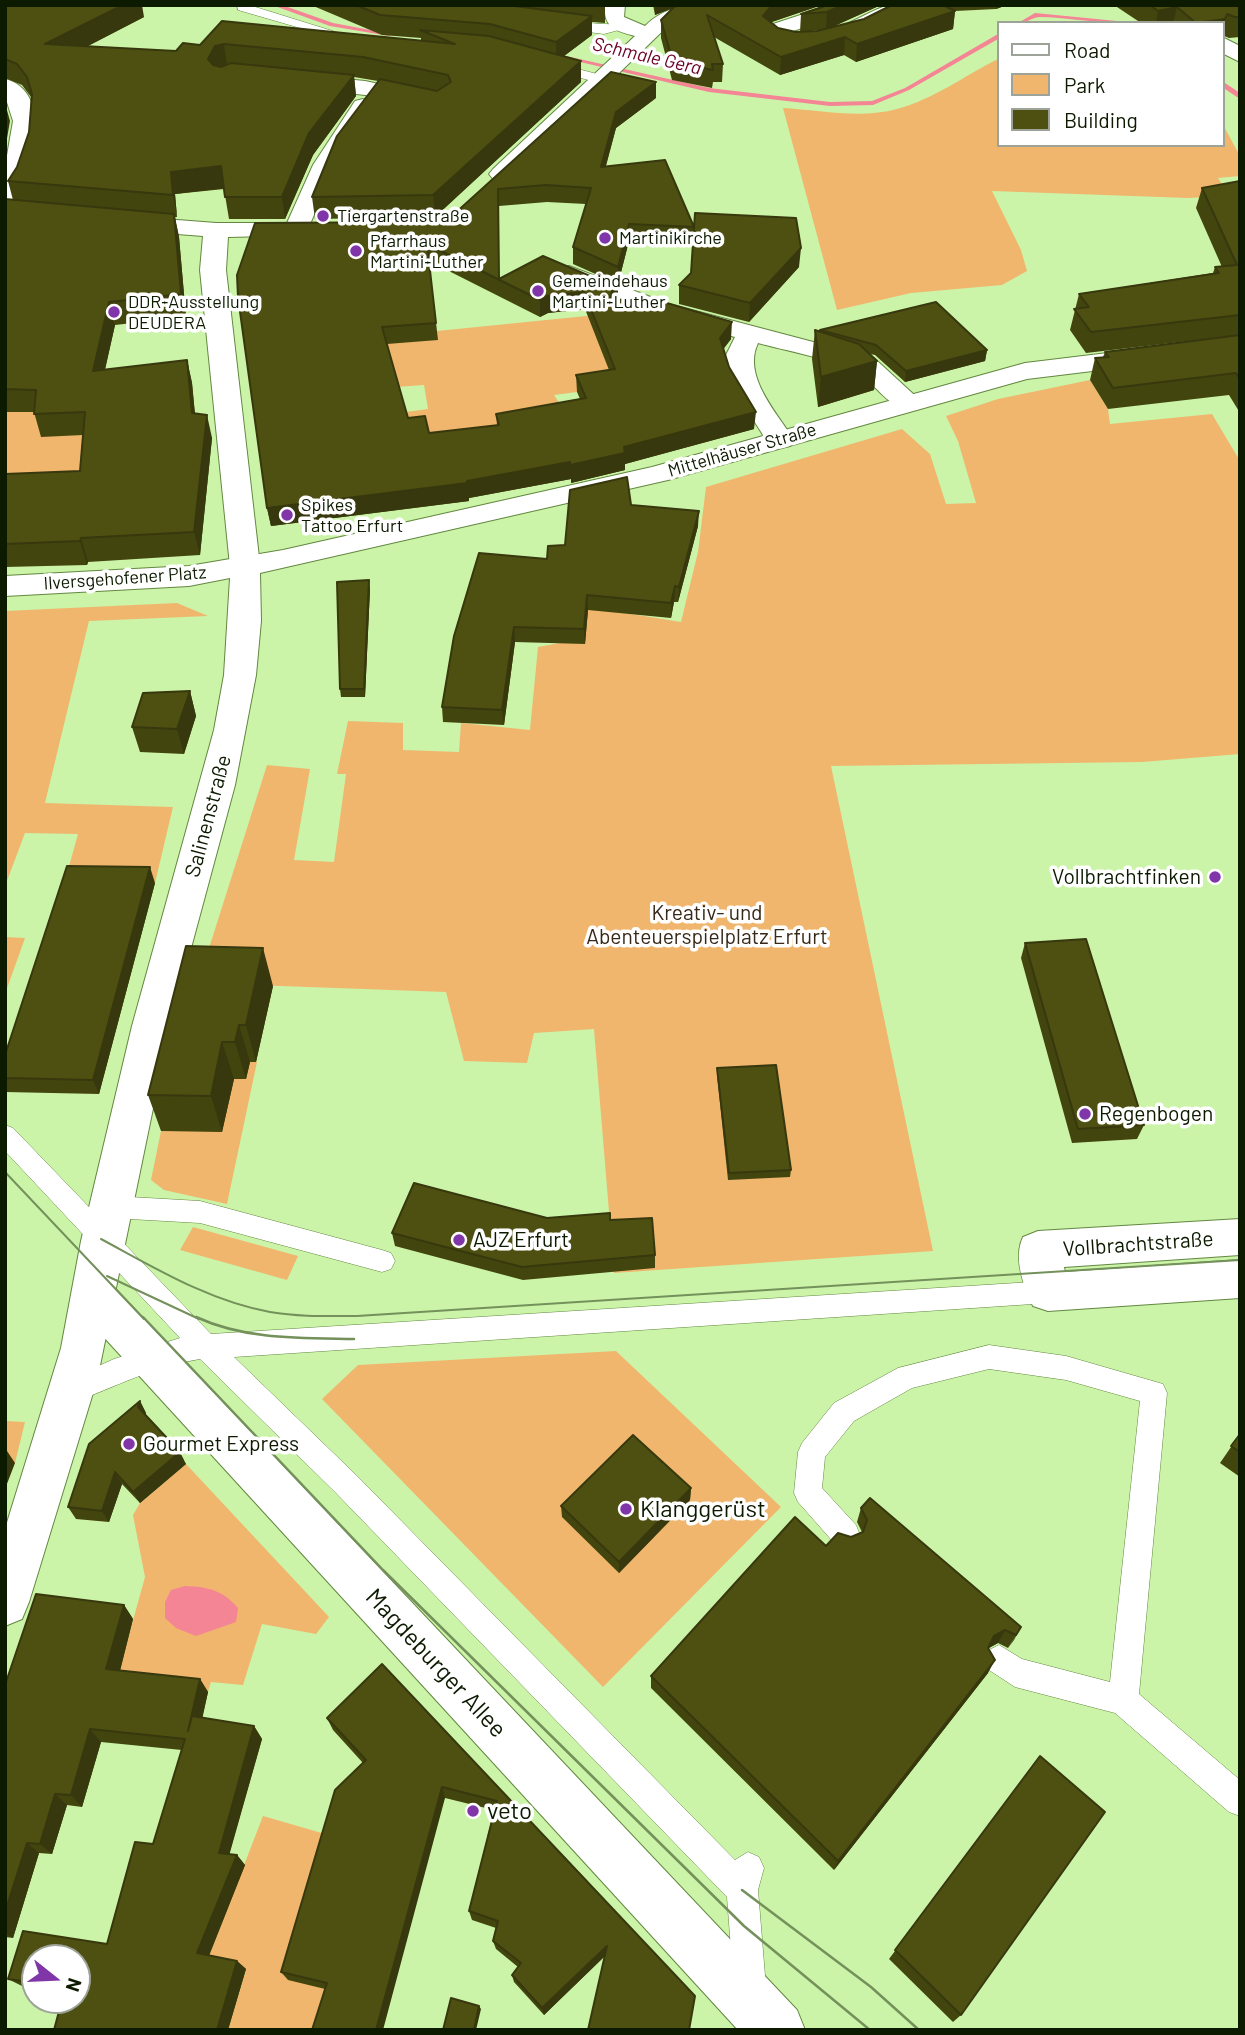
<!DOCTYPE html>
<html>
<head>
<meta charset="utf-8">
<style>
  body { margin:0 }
  #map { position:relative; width:1245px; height:2035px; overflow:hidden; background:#cbf4a8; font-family:Barlow,sans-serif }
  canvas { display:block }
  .frame { position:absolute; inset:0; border:7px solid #0c1a00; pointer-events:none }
  .legend { position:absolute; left:997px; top:21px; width:228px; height:126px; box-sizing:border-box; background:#fff; border:2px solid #9ea399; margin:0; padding:9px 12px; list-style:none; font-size:21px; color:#0c1a00 }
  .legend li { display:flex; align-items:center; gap:14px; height:35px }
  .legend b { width:35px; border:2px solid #9ea399 }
  .north { position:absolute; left:21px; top:1944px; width:70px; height:70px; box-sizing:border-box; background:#fff; border:2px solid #9ea399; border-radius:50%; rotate:108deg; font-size:19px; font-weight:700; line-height:28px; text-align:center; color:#0c1a00 }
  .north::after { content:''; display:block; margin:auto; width:24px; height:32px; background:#8036a8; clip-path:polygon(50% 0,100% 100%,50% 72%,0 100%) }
</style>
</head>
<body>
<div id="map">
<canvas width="1245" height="2035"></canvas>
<div class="frame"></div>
<ul class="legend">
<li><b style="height:9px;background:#fff"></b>Road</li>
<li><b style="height:19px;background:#f0b66e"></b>Park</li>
<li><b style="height:19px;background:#4e5012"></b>Building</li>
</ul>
<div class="north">N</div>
</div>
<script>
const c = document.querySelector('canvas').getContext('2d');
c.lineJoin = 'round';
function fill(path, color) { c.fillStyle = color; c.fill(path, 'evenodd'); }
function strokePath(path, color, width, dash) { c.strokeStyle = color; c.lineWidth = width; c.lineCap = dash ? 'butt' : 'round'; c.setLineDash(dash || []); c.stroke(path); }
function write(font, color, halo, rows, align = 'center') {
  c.font = font + ' Barlow,sans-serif'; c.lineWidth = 7; c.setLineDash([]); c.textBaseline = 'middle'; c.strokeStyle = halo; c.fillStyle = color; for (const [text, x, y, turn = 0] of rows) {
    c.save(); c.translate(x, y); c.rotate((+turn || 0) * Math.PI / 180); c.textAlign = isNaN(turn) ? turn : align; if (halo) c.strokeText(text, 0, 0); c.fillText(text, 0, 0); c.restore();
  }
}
const green = new Path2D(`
  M998,59V145H1222V123L1240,156V176L1218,178L1229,196L1188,198L992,191L1021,250L1027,271L1002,285L911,293L837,310L783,108C818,110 862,119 897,109C934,99 964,76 998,59Z
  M636,311L601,349L623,386L554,395L570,419L427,433L391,414L428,409L424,385L396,387L378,344L437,331Z
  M1090,380L1108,409L1110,424L1212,414L1240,461V754L1142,762L831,766L933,1251L614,1273L594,1029L534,1033L527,1063L464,1061L446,992L198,983L267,765L310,769L294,860L334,862L346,774H337L348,721L403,723V750L459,752L461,723L530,730L538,647L560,643L565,591L625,613L681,622L698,552L706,487L902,429L930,454L946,504L976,503L958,441L946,416L998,399Z
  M121,391L78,497H5V407Z
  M177,603L208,616L89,621L45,803L173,807L155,883L65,881L78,834L25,833L5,886V611Z
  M5,937L25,938L5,994Z
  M250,1062H257L227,1204L164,1190L151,1180L161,1131L234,1079Z
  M193,1227L298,1256L287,1280L180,1250Z
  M616,1351L781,1507L603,1687L322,1399L358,1365Z
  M5,1421L25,1422L15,1463L5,1461Z
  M186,1464L329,1617L316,1634L262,1624L243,1685L211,1682L208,1692L116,1682L145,1577L133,1515L140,1503Z
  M263,1816L332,1836L289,1979L333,1991L322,2030H228L246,1970L207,1961Z`);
const water = new Path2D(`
  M185,1586C209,1587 222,1590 238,1608L236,1622L196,1636L176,1628L165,1618V1602L171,1590Z`);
const stream = new Path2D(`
  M272,5H282L333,23L392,34L389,36L330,26Z
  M1035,13L1117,21L1120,23C1093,23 1065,17 1039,17C1032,18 1026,23 1018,23Z
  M998,34V39L909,90L873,105L830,106L709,92L563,58L566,56L709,88L830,102L872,101L905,88Z
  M1222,81L1240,93V99L1222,87Z`);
const lane = new Path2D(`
  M237,5H249L355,38L345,41L238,10Z
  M561,21C572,23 627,24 630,27L604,34L557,28L555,25Z
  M552,62L608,77L609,80L603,84L548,69V63Z
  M5,1125L13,1128L211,1334L1048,1281L1057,1284L1061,1292L1057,1300L1048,1303L234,1357L356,1475L735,1860L748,1852L759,1857L764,1868L758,1890L766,1988L762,2000L750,2004L738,2000L734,1988L727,1897L336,1493L200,1359C154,1366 115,1387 72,1403L63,1400L59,1391L63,1382L114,1359L180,1338L5,1151Z
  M112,1196L200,1201L382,1250L391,1253L395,1261L391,1269L382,1272L200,1223L112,1218L103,1214L100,1207L103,1200Z
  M989,1345L1066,1356L1163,1384L1167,1393L1139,1694L1240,1780V1816L1229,1812L1115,1713L1015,1687L989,1670L984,1660L989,1650L999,1645L1022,1659L1110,1682L1140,1401L1066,1380L989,1369L912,1388L854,1421L825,1457L822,1488L856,1525L860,1535L856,1545L846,1549L836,1545L798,1502L794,1493L798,1452L802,1443L834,1403L898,1368Z`);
const street = new Path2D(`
  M605,5H625L624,17L645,26C665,6 687,5 714,5L711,9L672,22L509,179H493L489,174L493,169L635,36C616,31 603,28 605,5Z
  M831,5H863L860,9L790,32C824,44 853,18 883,7C890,3 902,5 910,5C890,32 788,67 765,33L773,24Z
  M1222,37L1240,46V62L1222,53Z
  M303,75L365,81L432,95L435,100L424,107L365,95L295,87L292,82L295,77Z
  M5,79C54,91 34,172 13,201L5,203V167L13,121L5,96Z
  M363,99L374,106L336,165L310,224L315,230L312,235L228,237L226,270L260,566L256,573L245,575L234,573L230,566L200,270L203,236L126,230L117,228L114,223L117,218L126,216L216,223H287L313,165L355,101Z
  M569,266L669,304L874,358L923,403L919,409C892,415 877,385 857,371C843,362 779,349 758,343C742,376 777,413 794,440L790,446L780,448L770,446L730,383L726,355L735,337C700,328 574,299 556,274L560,269Z
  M1240,1219V1255L1064,1267L1065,1272L1240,1260V1298L1048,1311L1033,1306C1023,1285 1013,1258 1023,1237L1038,1231Z
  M94,1277L109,1282L797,2010L805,2030H738L79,1310L72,1296L79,1282Z`);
const secondary = new Path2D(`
  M1240,337V353L1027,379L668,480L260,573L261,621L256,675L235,785L170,1026L97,1380L29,1602L22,1619L5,1626V1529L61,1348L81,1241L132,1026L214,730L224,675L230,578L189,586L5,596V576L189,566L283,550L652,467L1025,363Z`);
const tramFar1 = new Path2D(`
  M5,1172L144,1319
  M101,1239C155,1268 209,1301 270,1312C299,1317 328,1316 357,1316L1240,1260
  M107,1276L199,1319`);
const tram = new Path2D(`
  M143,1317L383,1570L744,1926L870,2030
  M196,1317C246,1340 300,1338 354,1339
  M742,1890L871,1987L919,2030`);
const wall = new Path2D(`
  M5,5L144,17L88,46L176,51L200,45L421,41V38L382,35L311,5H605V23L592,22V35L564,56L581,61V82L435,217L315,219L312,197L378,81L354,77L356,96L313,155L285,219H229L224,189L175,194L177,217H175L179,237L186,317L115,325L105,370L187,360L192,383L195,414L212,438L200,555L88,562L87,565L5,567V474L80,471L83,435L41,437L34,412H5V199L13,200L8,181L17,167L29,132L31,97L22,85L5,78Z
  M653,5H822L771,22L778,28L796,32L817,31L822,30L800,32L801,14L828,5H881L829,28L864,19L892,5H1007L996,9L955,11L953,29L856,62L844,55L780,75L714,37L723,64L722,82H713L712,88L672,80L661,38V20L672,8L655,15Z
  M1114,5H1240V37L1229,38L1222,35V23H1141Z
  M656,98L616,128L606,166L694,227L799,267L749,322L679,304V285L691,273L693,244L629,241L618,284L573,264V247L586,204L547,202L499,206V279L543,256L618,300L731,339L723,349L729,367L754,429L625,464V470L571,483V479L469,498V501L271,526L267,508L424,222L452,216ZM429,261L540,317L548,313L585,309L609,370L576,375L577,392L580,399L496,414L497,425L429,433L408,418L387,344L438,340Z
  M1240,181V335L1086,353L1070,330L1079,294L1213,273L1215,267H1222L1196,208L1202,188Z
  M815,330L820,332V330L987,350L985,361L905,382L875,355L870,354L877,361L874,390L818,407L812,359Z
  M1240,335V413L1229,395L1108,409L1090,380L1095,358L1103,357L1105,352Z
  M631,505L698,526L678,602H674L671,618L588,610L585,644L515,642L504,725L443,722L442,707L547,559L565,545Z
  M370,589L365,697H341L340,689Z
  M190,691L196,716L184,754L140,752L132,727Z
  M155,883L99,1094L5,1092V1055Z
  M1025,943L1144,1125L1137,1139L1072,1143L1021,958Z
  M273,986L256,1062H250L246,1079H234L222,1132L161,1131L148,1095Z
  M717,1068L791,1170L790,1177L728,1180L717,1075Z
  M547,1218L610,1220L655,1255V1268L523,1280L395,1246L392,1233Z
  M140,1401L146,1413L145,1415L186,1464L140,1503L122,1484L109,1522L76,1519L68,1507Z
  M1240,1434V1477L1220,1463Z
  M691,1488L690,1500L619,1573L562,1517L561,1506Z
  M861,1508L1021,1627L1008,1648L998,1643L989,1648L988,1673L834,1870L651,1688V1676L826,1546L851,1537L862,1532L857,1522Z
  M36,1594L124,1605L133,1619L120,1671L200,1679L208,1692L202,1718L254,1726L262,1739L229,1854L237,1855L245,1865L209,1955L237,1961L246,1969L228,2030H54L62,2000H77V1958H35V1988L22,1986L8,1979L23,1931L107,1944L135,1842L153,1844L182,1750L101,1742L82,1807L67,1805L52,1854L39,1853L13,1938L5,1937V1685Z
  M382,1664L695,1996L604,1957L544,2015L514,1982L512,1975L518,1967L496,1949L493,1941L496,1928L472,1920L469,1911L494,1810L445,1798L325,1989L288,1980L281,1972L363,1763L333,1730L327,1718Z
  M1040,1756L961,2015L953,2022L889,1959Z`);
const shadedWall = new Path2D(`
  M123,5H142L144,17L51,65L45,44Z
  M655,5H681L655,15Z
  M772,5H822L772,22L762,33L763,16Z
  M843,5H881L826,30L827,12Z
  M997,5H1007L996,9Z
  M1177,7L1173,23H1156L1158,11Z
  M955,11L953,29L856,62L857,44Z
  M1227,14L1222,31V23H1196Z
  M592,16V35L556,62V42Z
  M845,37L844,55L780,75L781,57Z
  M224,44L227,65L212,80L208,59L215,46Z
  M581,61V82L435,217L433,195Z
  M354,75L356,96L313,155L285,219L282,197L309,133Z
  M656,82V98L616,128L601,183V167L616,112Z
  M5,103L10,121L5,150Z
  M221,166L225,188L175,194L177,217L173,195L171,172Z
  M498,189L499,206V280Z
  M174,214L179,237L186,317L181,294Z
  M629,224V241L618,284V267Z
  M801,248L799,267L749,322L750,303Z
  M618,288V305L609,301L613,289Z
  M584,292L585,309L548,313L540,317V300L547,296Z
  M109,302L115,325L99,395L93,371Z
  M732,322L731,339L719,355L720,338Z
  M987,350L985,361L905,382L906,371Z
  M187,360L192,383L197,437L192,413Z
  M877,361L874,390L818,407L821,377Z
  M756,412L754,429L625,464V470L571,483V479L469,498V501L271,526L267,508L624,447Z
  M207,415L212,438L200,555L194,532Z
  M699,511L698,526L678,602L679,587Z
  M81,538L88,562L87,565L80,541Z
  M369,580L370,589L365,697L364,689Z
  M675,586L674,602L671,618V603Z
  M587,595L588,610L585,644L584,629Z
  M514,627L515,642L504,725L502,710Z
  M190,691L196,716L184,754L177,729Z
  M150,867L155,883L99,1094L93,1080Z
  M263,948L273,986L256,1062L246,1025Z
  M239,1025L250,1062L246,1079L235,1042Z
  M222,1042L234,1079L222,1132L211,1096Z
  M140,1401L146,1413L144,1419L138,1407Z
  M5,1448L15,1463L5,1489Z
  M180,1452L186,1464L140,1503L133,1492Z
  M115,1472L122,1484L109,1522L102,1511Z
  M691,1488L690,1500L619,1573V1562Z
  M124,1605L133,1619L117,1682L106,1669Z
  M1021,1627L1014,1640L1008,1648L1016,1635Z
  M1005,1630L998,1643L987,1649L994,1636Z
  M995,1660L988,1673L834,1870L838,1861Z
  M200,1679L208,1692L197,1743L188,1731Z
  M254,1726L262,1739L227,1863L219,1853Z
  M90,1729L101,1742L82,1807L71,1795Z
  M442,1787L445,1798L383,2030H376Z
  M55,1794L67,1805L52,1854L40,1844Z
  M27,1843L39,1853L13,1938L5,1933V1912Z
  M237,1855L245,1865L207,1961L197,1953Z
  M607,1946V1954L544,2015L542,2008Z
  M237,1961L246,1969L228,2030H217Z
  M479,2006L481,2009L476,2030H474Z`);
const building = new Path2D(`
  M5,5H123L45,44L176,51L183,43L200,45L222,21L455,44L420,30L489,36L581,61L433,195L312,197L337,136L380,79L437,91L451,82L448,75L363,57L224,44L215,46L208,59L213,65L221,67L231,63L354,75L309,133L282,197H225L221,166L171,172L173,195L8,181L17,167L29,132L32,94L27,77L17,64L5,59Z
  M356,5H507L592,16L556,42L490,24L380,15Z
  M678,5H772L763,16L778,28L796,32L817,31L864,19L892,5H943L955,11L857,44L845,37L781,57L707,15L723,64H712L713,70L673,62L661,20L674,7Z
  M828,5H843L827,12L801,14Z
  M1150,5H1240V17H1235L1227,14L1225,19L1196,23L1177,7L1158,11Z
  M611,72L656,82L616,112L601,167L665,160L694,227L629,224L618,267L573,247L591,188L546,185L498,189L499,279L543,256L618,288L613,289L609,301L646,297L732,322L720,338L729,367L756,412L624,447L625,453L570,465V462L467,481V483L267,508L238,297L237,275L255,223L424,222L452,216ZM427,244L540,300L547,296L584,292L615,369L576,375L586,398L496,414L499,425L429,433L425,416L408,418L382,327L436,323Z
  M1240,181V315L1091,332L1074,309L1089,307L1079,294L1219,273L1215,267L1237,265L1202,188Z
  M5,199L174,214L181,294L109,302L93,371L187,360L192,413L207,415L194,532L81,538L80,541L5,544V474L80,471L85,412L34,414L36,390L5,389Z
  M695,213L796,218L801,248L750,303L679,285L691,273Z
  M936,302L987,350L906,371L876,345L820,330Z
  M815,330L859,344L877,361L821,377Z
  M1240,335V380L1236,373L1113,388L1095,358L1109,357L1105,352Z
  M627,477L631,505L699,511L679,587L675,586L671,603L587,595L584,629L514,627L502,710L442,707L454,636L479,553L547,559L548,546L565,545L570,490Z
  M369,580L364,689H340L337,582Z
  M190,691L177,729L132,727L143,693Z
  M67,866L150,867L93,1080L5,1078V1055Z
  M1086,939L1144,1125L1078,1129L1025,943Z
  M186,946L263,948L246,1025H239L235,1042H222L211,1096L148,1095Z
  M776,1065L791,1170L729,1173L717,1068Z
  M414,1183L547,1218L610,1213V1220L652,1218L655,1255L522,1267L392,1233Z
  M140,1401L138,1407L180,1452L133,1492L115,1472L102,1511L68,1507L89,1444Z
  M1240,1434V1452L1231,1446Z
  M633,1435L691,1488L619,1562L561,1506Z
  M870,1498L1021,1627L1016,1635L1005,1630L994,1636L988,1648L995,1660L838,1861L651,1676L795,1517L826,1546L838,1533L851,1537L863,1532L867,1520L861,1508Z
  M36,1594L124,1605L106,1669L200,1679L188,1731L192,1716L254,1726L219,1853L237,1855L197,1953L237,1961L217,2030H54L62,2000H77V1958H35V1983L8,1979L23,1931L107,1944L135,1842L153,1844L185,1739L90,1729L71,1795L55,1794L40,1844L27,1843L5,1912V1685Z
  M382,1664L695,1996L689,2030H588L607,1946L542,2008L512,1975L521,1963L493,1941L498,1921L469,1911L497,1801L442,1787L376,2030H312L327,1983L281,1972L335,1790L366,1760L327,1718Z
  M1040,1756L1105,1812L961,2015L895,1950Z
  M451,1998L479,2006L474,2030H443Z`);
const markers = [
  [323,216,7,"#8036a8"],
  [605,238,7,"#8036a8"],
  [356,251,7,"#8036a8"],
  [538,291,7,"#8036a8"],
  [114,312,7,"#8036a8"],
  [287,515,7,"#8036a8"],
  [1215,877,7,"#8036a8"],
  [1085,1114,7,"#8036a8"],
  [459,1240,7,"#8036a8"],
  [129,1444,7,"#8036a8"],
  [626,1509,7,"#8036a8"],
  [473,1811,7,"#8036a8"]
];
const farPoinames = [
  ["Tiergartenstraße",337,216],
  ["Martinikirche",619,238],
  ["Pfarrhaus",370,241],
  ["Martini-Luther",370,262],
  ["Gemeindehaus",552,281],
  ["Martini-Luther",552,302],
  ["DDR-Ausstellung",128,302],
  ["DEUDERA",128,323],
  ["Spikes",301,505],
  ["Tattoo Erfurt",301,526]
];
const farStreetnames = [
  ["Mittelhäuser Straße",742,450,-16],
  ["Ilversgehofener Platz",125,578,-4]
];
const farWaternames = [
  ["Schmale Gera",647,56,13]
];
const streetNames = [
  ["Salinenstraße",208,816,-75],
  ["Vollbrachtstraße",1138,1244,-4]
];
const poiNames = [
  ["Vollbrachtfinken",1201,877,"right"],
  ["Regenbogen",1099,1114],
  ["AJZ Erfurt",473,1240],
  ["Gourmet Express",143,1444]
];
const parkNames = [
  ["Kreativ- und",707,913],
  ["Abenteuerspielplatz Erfurt",707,937]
];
const nearPoinames = [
  ["Klanggerüst",640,1509],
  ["veto",487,1811]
];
const nearStreetnames = [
  ["Magdeburger Allee",436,1663,47]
];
fill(green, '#f0b66e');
fill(water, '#f48595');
fill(stream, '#f48595');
strokePath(lane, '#638740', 1);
strokePath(street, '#638740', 2);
strokePath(secondary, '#638740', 2);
fill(lane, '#fff');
fill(street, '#fff');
fill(secondary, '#fff');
strokePath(tramFar1, '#74915b', 2);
strokePath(tram, '#74915b', 2.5);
fill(wall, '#43450f');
fill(shadedWall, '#37380d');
fill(building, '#4e5012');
strokePath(building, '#37380d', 2);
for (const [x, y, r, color] of markers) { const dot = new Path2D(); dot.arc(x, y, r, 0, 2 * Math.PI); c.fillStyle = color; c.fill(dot); strokePath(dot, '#fff', 2.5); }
write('18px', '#0c1a00', '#fff', farPoinames, 'left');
write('18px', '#0c1a00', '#fff', farStreetnames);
write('italic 19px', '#6a0024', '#fff', farWaternames);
write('21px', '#0c1a00', '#fff', streetNames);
write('21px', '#0c1a00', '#fff', poiNames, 'left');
write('21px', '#372919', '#fff', parkNames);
write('24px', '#0c1a00', '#fff', nearPoinames, 'left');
write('24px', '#0c1a00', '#fff', nearStreetnames);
</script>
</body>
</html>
